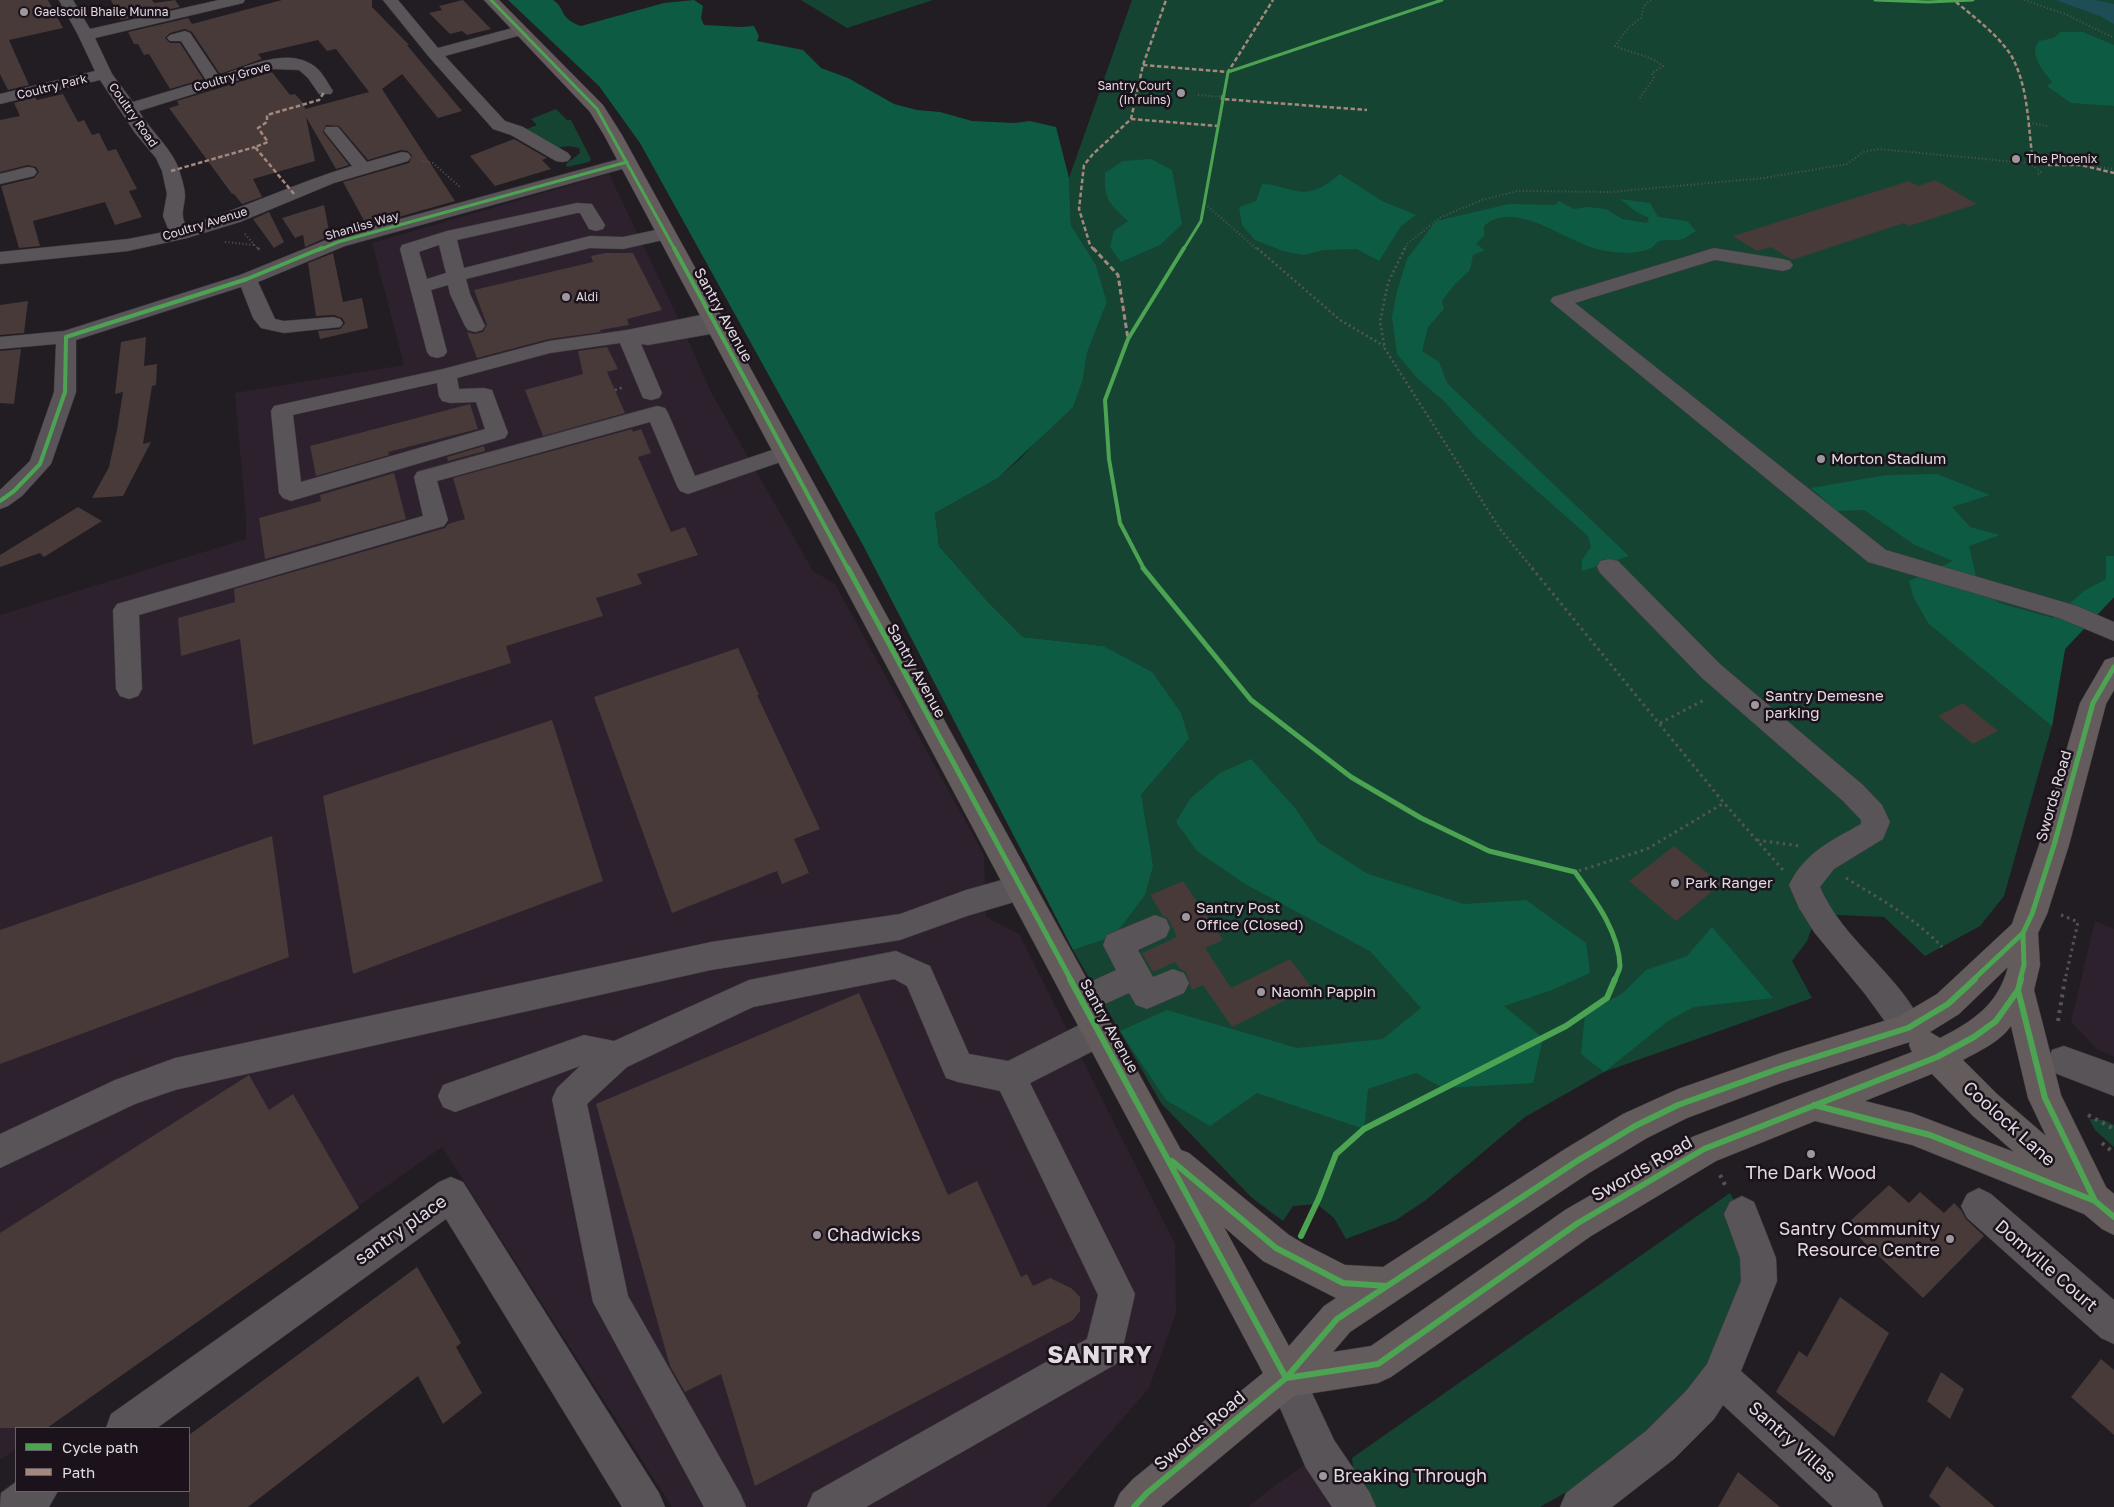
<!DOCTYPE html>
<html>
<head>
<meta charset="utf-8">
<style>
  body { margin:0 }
  #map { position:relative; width:2114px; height:1507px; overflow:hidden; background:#221d23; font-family:"Golos Text",sans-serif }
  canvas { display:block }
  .legend { position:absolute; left:15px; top:1427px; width:175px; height:65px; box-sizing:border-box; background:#1b121b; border:1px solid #6a626a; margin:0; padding:6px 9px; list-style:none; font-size:15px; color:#e1dbe1 }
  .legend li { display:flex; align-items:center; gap:10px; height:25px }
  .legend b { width:25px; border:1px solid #6a626a }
</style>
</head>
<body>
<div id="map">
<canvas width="2114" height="1507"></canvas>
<ul class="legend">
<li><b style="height:6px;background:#4ca352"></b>Cycle path</li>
<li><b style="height:6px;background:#a5887d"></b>Path</li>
</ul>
</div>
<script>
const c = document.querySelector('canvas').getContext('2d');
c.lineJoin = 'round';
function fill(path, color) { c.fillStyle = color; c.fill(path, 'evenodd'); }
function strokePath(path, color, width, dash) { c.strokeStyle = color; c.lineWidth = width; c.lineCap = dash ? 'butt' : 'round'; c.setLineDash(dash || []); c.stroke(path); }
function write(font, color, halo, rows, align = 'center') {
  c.font = font + ' "Golos Text",sans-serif'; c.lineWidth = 5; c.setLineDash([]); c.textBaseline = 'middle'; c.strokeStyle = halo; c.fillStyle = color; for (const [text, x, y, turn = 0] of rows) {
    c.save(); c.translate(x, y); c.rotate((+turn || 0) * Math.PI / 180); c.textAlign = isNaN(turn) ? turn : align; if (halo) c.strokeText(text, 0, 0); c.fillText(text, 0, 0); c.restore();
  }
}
const built = new Path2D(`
  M609,174L678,318L711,392L813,571L835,584L984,855L986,917L1019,934L1175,1244L1176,1313L1149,1388L1046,1507H672L442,1147L45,1428H16V1449L0,1460V615L246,539V518L235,393L404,365L372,243Z
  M2095,921L2114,929V1057L2097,1049L2071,1022Z
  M1310,1461L1340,1507H1248L1270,1489Z`);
const green = new Path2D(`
  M801,0H933L847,28Z
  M1132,0H2114V597L2065,649L2052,726L2004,896L1980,926L1925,956L1884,917L1817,914L1807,941L1792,961L1812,998L1604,1072L1525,1117L1426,1200L1396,1220L1346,1239L1334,1218L1317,1204L1293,1206L1283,1221L1251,1197L1161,1103L1073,950L1113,937L1141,795L1189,739L1103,646L1023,637L987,601L939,546L935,513L998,478L1021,458L1042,435L1083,379L1087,353L1107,302L1096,265L1071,225L1069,178Z
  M556,109L567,120H571L591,159L589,162L567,167L566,164L580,153L579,148L569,146L554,148L524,130L537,125L531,119Z
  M2089,1119L2104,1120L2114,1125V1147L2095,1130Z
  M1730,1193L1742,1214L1760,1274L1691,1390L1611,1467L1540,1507H1362L1357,1501L1352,1458Z`);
const forest = new Path2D(`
  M508,0H553C566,8 558,18 581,26L664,3L694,0L703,6L701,18L704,25L740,27L754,26L759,36L757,41L803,50L821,68L848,78L894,104L917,110L940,112L972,121L1014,123L1030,121L1056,127L1069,178L1071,225L1096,265L1107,302L1087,353L1083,379L1073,407L998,478L935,513L939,546L987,601L1023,637L1103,646L1152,672L1181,713L1189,739L1141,795L1153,866L1145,895L1113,937L1073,950L864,547L640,143L599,86Z
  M2060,32H2083L2114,45V106L2071,103L2047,86L2052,82C2044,71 2028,55 2039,41L2054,38Z
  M1151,159L1172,170L1182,224L1160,245L1121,262L1110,247L1114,231L1128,221C1109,203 1104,200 1105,173L1123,161Z
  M1340,174L1382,201L1416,215L1401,226L1379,261L1357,249L1323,250L1304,255L1283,251L1255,240L1242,225L1239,207L1256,201L1262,184C1277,184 1283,189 1297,191C1313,195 1328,184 1340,174Z
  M1620,199L1650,203L1658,217L1687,221L1696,231C1692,233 1687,237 1683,239C1676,241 1667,239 1660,241C1656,242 1654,246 1651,248C1637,255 1615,253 1601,250C1569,244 1514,197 1484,226V236L1476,244L1485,250L1473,255L1470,270L1454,285L1442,301L1444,309L1428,327L1422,351L1439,362L1447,383L1629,556L1582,571V560L1591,547L1588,536L1476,437L1443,400L1418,379L1397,354L1392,317L1397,291L1407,259L1436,221L1509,204L1555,205L1559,201L1574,209L1588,207L1606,209L1622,219L1647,223L1649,218L1635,211Z
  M1937,474L1990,495L1952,507L1970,527L2000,535L1969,546L1978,585L1999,603L2053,618L2084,591L2106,579V556H2114V597L2065,649L2052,726L1928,623L1914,598L1909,581L1953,561L1915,545L1864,510L1837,511L1811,488L1886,475Z
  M1251,759L1295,808L1318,842L1368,874L1464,904L1526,900L1586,943L1590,973L1552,990L1504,1006L1543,1038L1533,1083L1443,1088L1416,1073L1368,1089L1364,1129L1257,1093L1210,1126L1166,1100L1120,1031L1167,1010L1297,1048L1383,1039L1421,1008L1370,951L1245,884L1197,851L1176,822L1190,799L1220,773Z
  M1712,927L1773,998L1694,1007L1668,1021L1604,1072L1581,1054L1585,1014L1623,993L1646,970L1687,956Z`);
const water = new Path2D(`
  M2056,0H2095L2114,4V24L2102,17Z`);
const building = new Path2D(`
  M0,0H48L63,28L9,40L29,85L8,90L0,74Z
  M111,0H152L154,3L175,0L180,7L121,20Z
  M282,0H372V7L409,45H407L462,111L438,118L402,74L382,89L455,201L367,226L343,182L409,163L412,156L408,151L401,150L368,160L339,126L326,125L323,132L349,165L336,169L306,117L315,161L253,179L262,197L242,204L234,194H232L169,108L179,105L177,101L272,72L290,95L295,94L304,104L305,109L369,92L336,49L327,51L318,40L258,54L262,59L220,74L192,32L185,29L170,33L165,38L170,43H180L203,79L170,89L149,54L144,55L138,44H134L128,32L188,18L192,24Z
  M463,0L491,29L467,35L462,31L450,34L429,13L442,10L439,6Z
  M63,94L78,122L84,120L92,135L99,133L108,151L116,149L137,189L129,191L142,217L115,225L105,202L33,221L40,246L19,248L1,186L34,178L39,172L36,167L28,165L0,172V120L20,116L14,103L35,97L37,100Z
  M514,139L547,158L542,160L551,169L495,186L470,156Z
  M1935,180L1977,204L1909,226L1904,223L1792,260L1771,247L1757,251L1733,236L1909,181L1918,186Z
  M324,205L330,236L305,247L303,235L295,238L282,218Z
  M269,212L284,242L274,248L253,219Z
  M333,253L343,302L362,298L368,328L320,339L318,331L340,329L345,323L342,318L334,315L316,316L308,263Z
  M605,253H633L662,310L627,319L629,325L600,330L601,332L549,339L477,358L467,332L474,334L483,332L487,325L474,290L593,262L591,256Z
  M28,301L24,333L0,335V305Z
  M146,337L144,366L157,364L156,385L152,386L143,444L151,442L123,496L92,498L109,467L117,430L123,392L115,394L121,342Z
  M607,347L618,369L607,372L625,413L543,436L525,390L583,374L578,351Z
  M21,349L14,404L0,403V351Z
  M470,404L478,429L388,452L389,455L316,476L310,446Z
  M632,429L633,432L641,429L651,453L638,457L671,532L685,527L698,555L637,574L642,584L596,598L603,616L506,646L511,663L253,745L240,639L181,656L178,618L235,602L234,589L445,528L448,524L465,519L453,478Z
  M484,446L485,451L448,461L447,457Z
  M394,473L406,519L265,559L259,518L321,501L320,495Z
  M78,507L102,521L44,557L40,553L0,567V555Z
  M738,648L759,695H757L820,829L794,839L809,873L782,884L777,871L672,913L594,697Z
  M1963,703L1998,731L1973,744L1938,716Z
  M552,720L603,881L353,974L323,796Z
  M272,836L289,957L0,1064V930Z
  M1674,846L1721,884L1676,921L1629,881Z
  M1183,881L1223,940L1205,948L1231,988L1290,959L1311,987L1232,1027L1203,985L1192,990L1186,972L1180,969L1175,962L1153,972L1142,953L1177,937L1168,918L1163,916L1150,895Z
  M859,993L948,1195L977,1181L1021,1277L1027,1274L1033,1286L1050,1278L1071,1288L1080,1297V1311L1073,1320L755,1486L721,1374L685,1392L670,1366L596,1104Z
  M249,1075L269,1110L293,1094L359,1208L47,1428H0V1233Z
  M1889,1185L1909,1203L1920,1192L1944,1213L1954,1203L1961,1210L1966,1219L1984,1236L1923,1298L1846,1225Z
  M417,1267L461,1343L456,1347L482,1393L443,1424L418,1376L248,1507H189V1435Z
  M1840,1297L1889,1333L1834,1437L1776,1392L1799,1351L1807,1357Z
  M2101,1359L2114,1370V1435L2071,1397Z
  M1941,1372L1964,1389L1950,1419L1927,1401Z
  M1947,1466L1995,1507H1941L1929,1496Z
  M1738,1472L1780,1507H1718Z`);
const pathFar3 = new Path2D(`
  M2024,0L2065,14L2114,38
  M1198,95L1222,97
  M1640,98L1654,78L1652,73L1663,66C1650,55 1631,53 1615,46L1629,27L1641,18L1644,6L1651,0
  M2029,123L2048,126
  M2032,154L2028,162L2041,172L2037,175
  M422,161L433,163L461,188
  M2097,167L2114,169
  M1205,204L1258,250
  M245,234L259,250
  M225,242L254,245
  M1183,250L1201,221L1222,99
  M1404,250L1407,244L1441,217L1482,200L1517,191L1611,192L1764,178L1847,164L1863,152L1878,149L2048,165`);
const pathFar2 = new Path2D(`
  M258,248L261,252
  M1257,248L1340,320L1384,346
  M1405,248L1388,283L1380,322L1385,349L1500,529L1533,569
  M615,390L624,387
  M1144,569L1120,523L1109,459L1105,400L1128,339L1184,248`);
const pathFar1 = new Path2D(`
  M1143,568L1251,700L1351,777L1421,818L1489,851L1575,872L1647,849L1724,803
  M1532,568L1724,803L1783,870
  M1660,723L1706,699
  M1757,840L1800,846
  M1575,872C1594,899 1619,931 1620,966C1620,970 1616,976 1615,980
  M1846,878C1880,899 1915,918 1942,947
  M2061,915L2078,922L2065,980`);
const path = new Path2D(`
  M2058,1021L2065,979
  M2088,1115L2114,1129
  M2102,1143L2114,1153
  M1720,1175L1726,1187
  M1305,1228L1336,1154L1364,1129L1566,1026L1607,998L1615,979`);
const minor = new Path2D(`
  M59,0H73L90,29L219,0H245L243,3L95,38L112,74L133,102L206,80L181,41H170L167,38L170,35L185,31L190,33L219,76C246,67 284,48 311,64C321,69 327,82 333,91L331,94H319L308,78L299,70L274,69L139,111C151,132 174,150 180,173C182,180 185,189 185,196C184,210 180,213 186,226C242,209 295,183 352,166L324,131L326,127H338L367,162L402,152L408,153L411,157L408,161L334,183L240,222L187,238L128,251L0,264V252L128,239L169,231L163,216L167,194L162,171L156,158L135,133L100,80L0,104V94L95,71L78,35Z
  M383,0H398L438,48L520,26L525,28L528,31L525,34L445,56L505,121L523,127L568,153L571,157L568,161L562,162L556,161L511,135L493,129L429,57Z
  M627,157L633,158L636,162L633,166L345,246L258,282L275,319L284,321L333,317L340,319L343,323L340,327L284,333L261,328L253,318L241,287L76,340V392L51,464L22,496L8,506L0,509V490L30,461L54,392L56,344L0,349V337L64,331L240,275L331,238Z
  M28,167L34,168L37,172L34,176L0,184V174Z
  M577,203L592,204L605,225L603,229L596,231L589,229L580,213H577L457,240L464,268L590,236L623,237L665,228L672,230L674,234L672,238L623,249L590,248L466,279L470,294L485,326L482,330L475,332L468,330L465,326L450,294L448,285L431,290L447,352L444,356L437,358L430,356L427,352L400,249L402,245L447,231ZM439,245L446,273L427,279L419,252Z
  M1714,248L1783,259L1790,261L1793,265L1790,269L1783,271L1715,260L1575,303L1886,550L2077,606L2114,622V641L2059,618L1868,562L1550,301L1553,297Z
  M711,313L718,315L721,319L718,323L722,324L725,328L722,332L648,345L641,344L662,393L659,398L651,400L643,398L620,343L550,353L457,378L459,389L484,388L492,390L508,433L505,438L291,501L283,498L279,493L271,411L274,406L443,369L549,341L627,330ZM437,383L439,396L442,401L450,403L476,402L485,429L301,482L293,415Z
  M657,406L665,408L668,413L695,476L784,446L792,448L795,453L792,458L688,494L680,491L677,486L650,422L437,481L448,520L444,526L139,615L142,689L138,696L129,699L120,696L116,689L113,610L117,604L423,516L414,477L417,472Z
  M1609,559L1618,561L1720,664L1863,785L1882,805L1890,822L1883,839L1834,869L1820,887C1843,941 1900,974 1924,1028L1919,1038L1908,1043L1897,1038L1865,994L1814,932L1799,908L1789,885C1805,852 1831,841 1861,824V820L1843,801L1702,678L1600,573L1597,567L1600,561Z
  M1020,875L1031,879L1035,888L1031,897L967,916L900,940L711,970L175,1090L135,1104L0,1168V1134L115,1080L175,1058L711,942L900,914L966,890Z
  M1155,915L1166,919L1170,928L1166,937L1138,950L1153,977L1173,969L1184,973L1189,983L1184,993L1147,1009L1136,1005L1129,993L1081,1015L1070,1011L1065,1001L1070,991L1116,970L1103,945L1107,935Z
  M896,951L930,966L969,1054L1008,1061L1087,1021L1098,1017L1109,1021L1114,1032L1109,1043L1030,1083L1135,1294L1122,1351L1116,1364L866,1507H807L813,1493L1087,1339L1098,1295L1000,1091L958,1082L946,1078L907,986L894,979L753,1007L627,1067L587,1104L628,1296L740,1493L746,1507H704L593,1302L552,1099L557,1088L580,1066L455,1112L443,1107L438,1096L443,1085L584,1035L614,1041L749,980Z
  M2064,1046L2114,1064V1096L2052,1072L2048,1061L2052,1050Z
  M451,1177L463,1182L659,1493L665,1507H622L446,1219L157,1428H106L111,1414L439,1182Z
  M1979,1188L1991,1194L2114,1300V1344L2101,1338L1967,1218L1961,1206L1967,1194Z
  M1742,1196L1754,1202L1776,1258L1777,1281L1741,1371L1877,1493L1883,1507H1833L1723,1405L1714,1419L1674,1459L1612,1507H1560L1566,1493L1646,1431L1686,1391L1707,1364L1741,1281L1740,1258L1724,1214L1730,1202Z
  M1286,1359L1299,1365L1334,1440L1370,1493L1376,1507H1332L1306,1468L1267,1378L1273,1365Z
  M16,1482V1491H58L49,1507H0L1,1493Z`);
const major = new Path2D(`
  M484,0H499L603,105L622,135L1181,1150L1189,1153L1289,1235L1304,1244L1345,1265L1383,1267L1565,1149L1623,1114L1678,1089L1781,1053L1900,1016L1937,994L2012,924L2039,845L2080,703L2105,660L2114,657V690L2106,704L2069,845L2047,914L2038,933L2040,965L2034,990L2061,1095L2106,1187L2114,1194V1235L2102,1229L2084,1214L1912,1145L1815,1121L1716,1161L1591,1236L1391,1377L1378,1383L1294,1396L1161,1507H1114L1120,1493L1133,1479L1263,1373L604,135L590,112ZM2008,967C1998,1005 1973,1021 1940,1038L1930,1032L1959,1014ZM2011,1026L2028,1098L2046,1136L1997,1094L1963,1060C1979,1051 2000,1042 2011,1026ZM1910,1042L1909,1045L1912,1052L1692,1137L1565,1210L1371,1346L1333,1352L1350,1332L1589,1173L1647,1138L1687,1118L1781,1083ZM1932,1074L1973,1116L2014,1152L1912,1113L1865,1101ZM1224,1227L1263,1261L1336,1298L1324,1306L1289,1346Z`);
const quietFar1 = new Path2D(`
  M1956,2C1974,17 2006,41 2015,63C2028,92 2028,123 2032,154
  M1143,65L1228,72L1273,0
  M1223,95L1222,99L1367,110
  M1131,119L1218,126
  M2048,165H2081L2114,173
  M171,171L255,147
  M294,194L255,147L268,142L258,128L267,122V115L319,100L325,91
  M1094,250L1090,245L1079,209L1084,165L1093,154L1131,119L1143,65L1166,0`);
const quiet = new Path2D(`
  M1093,248L1118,275L1128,339`);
const cyclewayFar3 = new Path2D(`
  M491,0L597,109L675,250
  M1875,0L1928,2L1973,0
  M319,250L338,242L627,162
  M1183,250L1201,221L1228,72L1442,0`);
const cyclewayFar2 = new Path2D(`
  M674,248L848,569
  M0,501L14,491L40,464L65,392L66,337L247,279L322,248
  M1144,569L1120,523L1109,459L1105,400L1128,339L1184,248`);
const cyclewayFar1 = new Path2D(`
  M848,568L1071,980
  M1143,568L1251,700L1351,777L1421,818L1489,851L1575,872C1594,899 1619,931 1620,966C1620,970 1616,976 1615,980
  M1973,980L2023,933L2032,914L2054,845L2093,703L2114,667
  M2020,980L2024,965L2023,933`);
const cycleway = new Path2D(`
  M1070,979L1286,1378
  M2018,990L2045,1098L2095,1201
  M1814,1105L1930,1135L2095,1201L2114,1217
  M1172,1161L1276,1248L1343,1283L1387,1286
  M1301,1236L1319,1198L1336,1154L1364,1129L1566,1026L1607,998L1615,979
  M1286,1378L1378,1364L1578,1223L1704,1149L1937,1057L1974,1037L1996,1021L2018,990L2021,979
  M1134,1507L1147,1493L1286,1378L1337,1319L1577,1161L1635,1126L1678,1105L1781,1068L1908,1028L1948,1004L1975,979`);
const markers = [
  [24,12,5,"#9e989e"],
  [1181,93,5,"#9e989e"],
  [2016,159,5,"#9e989e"],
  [566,297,5,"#9e989e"],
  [1821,459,5,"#9e989e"],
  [1755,705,5,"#9e989e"],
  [1675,883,5,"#9e989e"],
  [1186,917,5,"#9e989e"],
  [1261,992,5,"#9e989e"],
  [1811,1154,5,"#9e989e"],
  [817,1235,5,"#9e989e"],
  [1950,1239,5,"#9e989e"],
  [1323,1476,5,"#9e989e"]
];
const farPoinames = [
  ["Gaelscoil Bhaile Munna",34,12],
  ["Santry Court",1171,86,"right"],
  ["(In ruins)",1171,100,"right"],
  ["The Phoenix",2026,159],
  ["Aldi",576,297]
];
const farStreetnames = [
  ["Coultry Grove",232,77,-16],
  ["Coultry Park",52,87,-14],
  ["Coultry Road",133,115,55],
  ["Coultry Avenue",205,224,-17],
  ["Shanliss Way",362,226,-16]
];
const streetNames = [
  ["Santry Avenue",723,315,61],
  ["Santry Avenue",916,671,61],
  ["Swords Road",2054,796,-74],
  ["Santry Avenue",1109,1026,61]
];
const poiNames = [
  ["Morton Stadium",1831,459],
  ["Santry Demesne",1765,696],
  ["parking",1765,713],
  ["Park Ranger",1685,883],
  ["Santry Post",1196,908],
  ["Office (Closed)",1196,925],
  ["Naomh Pappin",1271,992]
];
const nearStreetnames = [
  ["Coolock Lane",2009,1124,42],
  ["Swords Road",1642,1169,-30],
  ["santry place",401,1230,-35],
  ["Domville Court",2046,1266,41],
  ["Swords Road",1200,1431,-40],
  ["Santry Villas",1792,1442,42]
];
const nearPoinames = [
  ["The Dark Wood",1811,1173,"center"],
  ["Santry Community",1940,1229,"right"],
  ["Resource Centre",1940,1250,"right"],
  ["Chadwicks",827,1235],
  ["Breaking Through",1333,1476]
];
const nearDistrictnames = [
  ["SANTRY",1100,1355]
];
fill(built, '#2d212e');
fill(green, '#154433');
fill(forest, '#0e5b43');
fill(water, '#1f4d55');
fill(building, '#473a38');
strokePath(minor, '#3e3a3f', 1);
strokePath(major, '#3e3a3f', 1);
strokePath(pathFar3, '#565356', 2, [1, 2.5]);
strokePath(pathFar2, '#565356', 2.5, [2, 3]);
strokePath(pathFar1, '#565356', 3, [2.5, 4]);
strokePath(path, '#565356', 4, [3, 5]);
fill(minor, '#585458');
fill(major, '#645c5c');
strokePath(quietFar1, '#a5887d', 2.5, [4.5, 2.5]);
strokePath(quiet, '#a5887d', 3, [5.5, 3]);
strokePath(cyclewayFar3, '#4ca352', 3);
strokePath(cyclewayFar2, '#4ca352', 4);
strokePath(cyclewayFar1, '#4ca352', 5);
strokePath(cycleway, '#4ca352', 6);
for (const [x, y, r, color] of markers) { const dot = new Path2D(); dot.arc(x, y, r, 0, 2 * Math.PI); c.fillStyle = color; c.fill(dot); strokePath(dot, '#1b121b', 2); }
write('12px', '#e1dbe1', '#1b121b', farPoinames, 'left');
write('12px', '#e1dbe1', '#1b121b', farStreetnames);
write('15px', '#e1dbe1', '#1b121b', streetNames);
write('15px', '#e1dbe1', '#1b121b', poiNames, 'left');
write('18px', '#e1dbe1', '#1b121b', nearStreetnames);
write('18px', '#e1dbe1', '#1b121b', nearPoinames, 'left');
c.letterSpacing = '1px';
write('bold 24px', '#e1dbe1', '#1b121b', nearDistrictnames);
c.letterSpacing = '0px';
</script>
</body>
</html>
